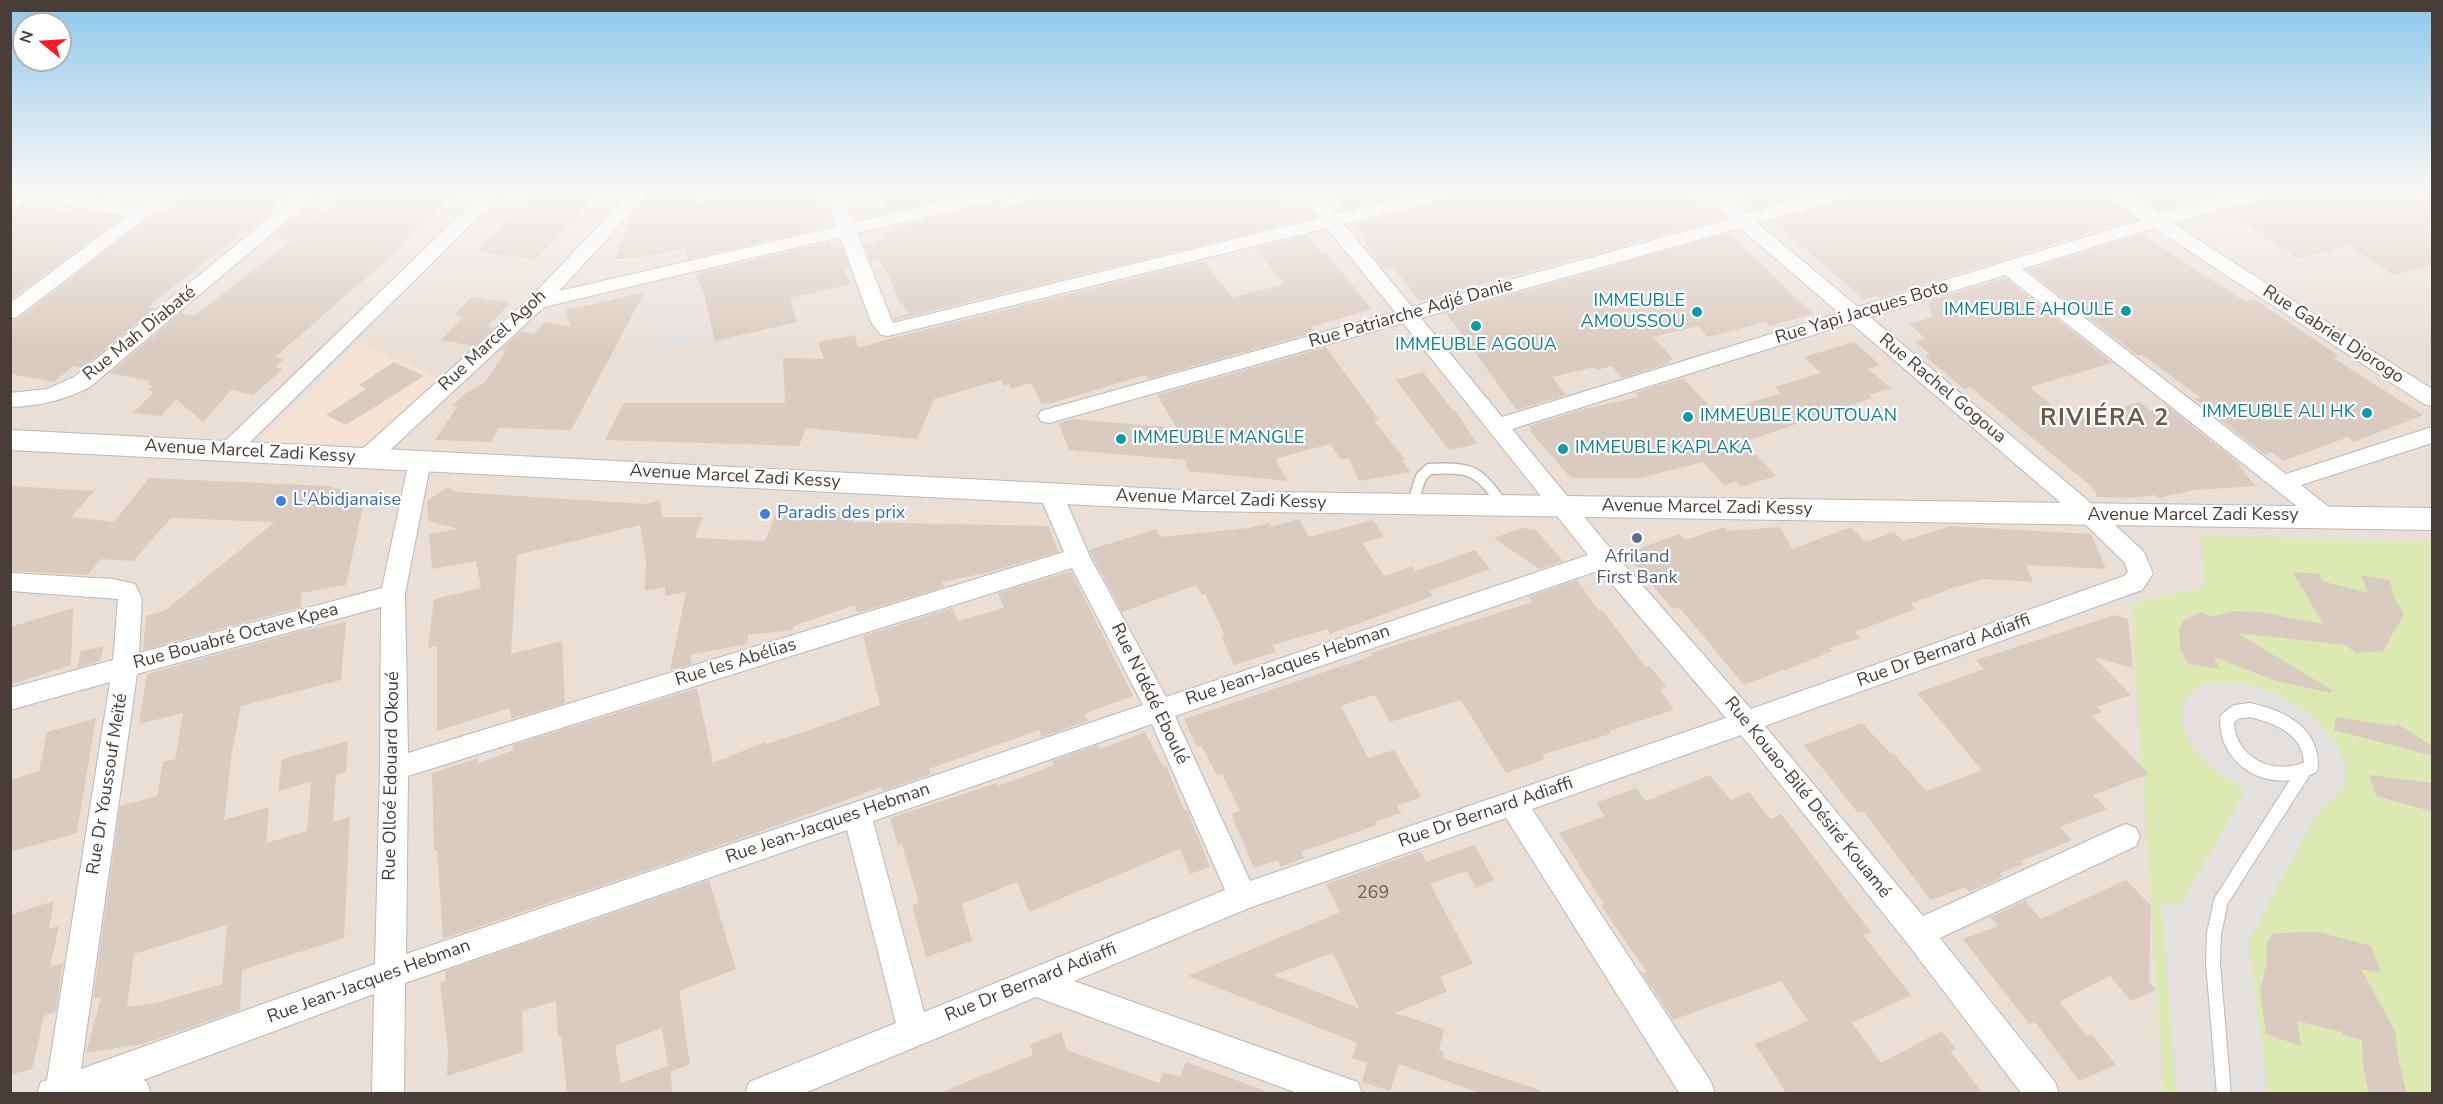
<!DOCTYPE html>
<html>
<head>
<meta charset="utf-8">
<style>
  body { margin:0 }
  #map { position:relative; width:2443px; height:1104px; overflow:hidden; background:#f5efe9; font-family:"Nunito Sans",sans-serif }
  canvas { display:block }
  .frame { position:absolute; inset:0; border:12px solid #493e37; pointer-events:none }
  .north { position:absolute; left:12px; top:12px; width:60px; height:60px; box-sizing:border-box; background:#fff; border:2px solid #b6b2af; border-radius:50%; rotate:288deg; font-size:16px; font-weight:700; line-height:24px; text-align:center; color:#493e37 }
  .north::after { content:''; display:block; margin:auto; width:21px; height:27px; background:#fc1929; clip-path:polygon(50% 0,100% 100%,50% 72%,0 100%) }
</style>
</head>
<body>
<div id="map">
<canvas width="2443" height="1104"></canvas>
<div class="frame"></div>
<div class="north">N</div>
</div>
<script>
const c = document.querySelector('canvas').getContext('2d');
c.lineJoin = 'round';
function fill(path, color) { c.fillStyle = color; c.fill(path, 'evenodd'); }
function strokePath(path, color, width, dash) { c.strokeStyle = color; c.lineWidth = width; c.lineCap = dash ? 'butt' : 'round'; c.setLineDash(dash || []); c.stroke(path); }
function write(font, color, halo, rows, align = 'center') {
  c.font = font + ' "Nunito Sans",sans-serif'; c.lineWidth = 4.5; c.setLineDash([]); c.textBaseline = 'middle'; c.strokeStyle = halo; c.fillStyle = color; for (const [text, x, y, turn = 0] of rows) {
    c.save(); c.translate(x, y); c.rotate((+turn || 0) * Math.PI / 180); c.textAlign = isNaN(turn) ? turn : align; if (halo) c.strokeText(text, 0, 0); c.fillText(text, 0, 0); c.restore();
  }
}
const residential = new Path2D(`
  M10,193H2432V1093H11Z`);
const commercial = new Path2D(`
  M360,341L440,380L367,445L258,441Z`);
const green = new Path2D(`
  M2201,536L2432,542V1093H2164L2131,605L2205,586Z`);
const parking = new Path2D(`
  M693,281L707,337L655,352L648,292Z
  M2222,681L2252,685L2284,697L2312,716L2334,740L2345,764L2344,787L2315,816L2249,942L2268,1093H2176L2161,901L2179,906L2245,791L2210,767L2190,743L2181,719L2185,699L2198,686Z`);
const building = new Path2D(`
  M192,193H290L268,211L273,212L248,232L244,231L148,307L155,308L82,368L73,366L54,382L10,374V321L18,319L146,220L149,221L162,211L166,212Z
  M347,193H457L398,246L401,247L390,257L275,357L284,359L275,367L283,369L253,395L231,390L203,422L176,399L161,416L133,413L154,392L148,390L153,386L147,385L151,381L110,373L181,313L194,316L292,240L272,237L297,215L317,218Z
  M536,193L596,196L535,260L477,251Z
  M651,193H698L688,206L744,193H811L825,227L689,259L684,248L637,258L615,259L631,216Z
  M881,193H970L889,212Z
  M1060,193H1274L1296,222L895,320L893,318L909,313L898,300L890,278L879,259L871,262L864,244L885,239L883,233L895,230L894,227L1001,202V207Z
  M1357,193H1412L1345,209L1336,198Z
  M1456,193H1682L1714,221L1419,301L1394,268L1384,269L1364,241L1368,240L1354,225L1452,199Z
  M1740,193H1812L1758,209Z
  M1853,193H2102L2135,218L1879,298L1876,296L1864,299L1772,221L1849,199Z
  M2131,193H2229L2208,199L2201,194V198L2158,211Z
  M2272,193H2405L2433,210V265L2394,275L2348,245L2299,259L2226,211L2268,199Z
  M24,205L79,215L85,211L122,217L10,300V213Z
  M1729,233L1813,314L1768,326L1765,322L1708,337L1698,326L1653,337L1673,359L1668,361L1670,363L1622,378L1612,366L1597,370L1594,367L1552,377L1566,395L1517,410L1446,313Z
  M2141,234L2246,302L2254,299L2339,356L2333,358L2423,415L2354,442L2348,437L2283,461L2271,452L2265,455L2194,399L2201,398L2144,356L2137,355L2027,270Z
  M1307,235L1321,254L1326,253L1372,309L1311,327L1315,332L1148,379L1145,375L1052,403L1042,404L1031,383L1011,389L1009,384L1004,386L1001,380L934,399L917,439L806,428L799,446L605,440L624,403H785L783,358L824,359L818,342L829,340L855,335L858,348L903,335L1204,261L1232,298L1284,284L1256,248Z
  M829,242L831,246L836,244L838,249L842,248L849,267L844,268L850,284L790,298L797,322L715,341L704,294L695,274Z
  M2005,278L2112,363L2030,387L2063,415L2071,420L2140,402L2150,411L2167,406L2241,465H2238L2256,486L2195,490L2159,498L2155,495L2129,498L2098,497L2091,486L1970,387L1964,389L1925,356L1930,354L1915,342L1926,339L1909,324L1932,317L1928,301Z
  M644,293L571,430L499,428L491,442L435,440L457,407L452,406L466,393L485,382L506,351L501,350L520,332L533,334L545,322L571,327L565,310Z
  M472,297L510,303L487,327L494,328L474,346L441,340L463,317L454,315Z
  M1854,342L1880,365L1868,369L1891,388L1869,395L1872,398L1744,442L1776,476L1741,487L1736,481L1724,485L1703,462L1640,478H1571L1530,431L1532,430L1529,426L1584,409L1638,397L1635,393L1683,378L1716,413L1781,393L1775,387L1821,373L1804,357Z
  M1326,347L1379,420L1374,421L1405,459L1402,460L1410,472L1359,481L1349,458L1341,460L1330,444L1275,459L1288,481L1188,471L1185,460L1069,450L1059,423L1073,419L1177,428L1157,395Z
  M394,362L424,376L346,425L326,415L366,389L359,385Z
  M1423,372L1453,411L1455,410L1477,444L1449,450L1396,380Z
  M149,478L329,486L365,497L346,585L301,593V607L143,650L146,616L164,611L275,522L171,518L133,561L101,559L88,575L10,571V486L94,491L71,517L114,522Z
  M448,487L456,492L645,504L660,500L662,517H703L695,538L765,541L777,510L856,512L853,522L1049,526L1058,552L990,572L942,582L944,587L857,613L855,605L793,626V630L748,635L747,644L690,655L692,664L670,670L686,592L665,596V587L645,591L646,560L640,525L517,555L511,654L562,641L565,703L511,719L510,708L437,731V646L428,648L434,599L481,588L476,561L432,569L429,534L458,529L428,521L427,501Z
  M1299,519L1309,537L1373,520L1384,537L1362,543L1384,576L1412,566L1415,571L1475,550L1490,569L1429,591L1433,596L1330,634L1328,629L1272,645L1276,652L1234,665L1221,636L1225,635L1205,594L1202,595L1196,585L1122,612L1089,550L1156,529L1160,537L1249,528L1269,523L1271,527Z
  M1950,526L2091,534L2106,569L2026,565L2033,582L1985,579L1952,588L1910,604L1916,609L1855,632L1860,638L1829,648L1832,651L1784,671L1783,670L1744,685L1679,607L1673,609L1625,554L1679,534L1685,540L1724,527L1728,531L1780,527L1792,549L1851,527L1866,542L1894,532L1903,541Z
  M1522,528L1536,530L1563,561L1539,569L1494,538Z
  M1071,571L1133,696L1084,714L1088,721L1042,737L1039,730L929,769L931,774L882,791L881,787L754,834L443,939L437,850L434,851L432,773L478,758V763L514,750L513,745L697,688L713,763L765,742L766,744L809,730L880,705L863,636L952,608L958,621L1004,608L998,593Z
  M2293,572L2320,574L2322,581L2368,593L2361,575L2390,580L2393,595L2404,614L2383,651L2356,653L2345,645L2237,633L2332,690L2331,693L2276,681L2214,657L2220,669L2189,664L2180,649L2179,629L2184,620L2202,612L2211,617L2235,611L2260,612L2323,624Z
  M1577,580L1599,611L1602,610L1646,667L1649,666L1667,687L1660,690L1674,710L1609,731L1610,734L1542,755L1545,759L1506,773L1461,700L1390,722L1375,695L1341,706L1368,758L1394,750L1421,797L1397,806L1401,813L1375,822L1376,825L1301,852L1304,858L1281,867L1278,860L1254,868L1231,814L1240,811L1222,774L1217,776L1201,745L1197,747L1184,719L1372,656L1371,653L1532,602L1528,597Z
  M73,608L71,665L10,685V627Z
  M2114,615L2128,619L2133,668L2094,657L2131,695L2097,707L2102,712L2092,716L2149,774L2093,795L2107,809L2060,827L2072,840L2021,861L2024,864L2000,873L2003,877L1969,892L1965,887L1931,900L1863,811L1858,813L1804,745L1862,723L1891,754L1893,753L1926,791L1982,770L1917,693L1984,669L1976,660Z
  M346,622L341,680L241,706L232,751L224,820L269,807L266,843L307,831L311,782L278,791L282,759L348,741L346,772L336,775L333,822L350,817L344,938L242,970L240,1010L143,1044L86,1053L101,997L93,999L120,806L157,796L163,762L175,759L183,713L139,724L147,674L301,631ZM227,925L222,984L156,1003L127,1007L134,954Z
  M104,646L100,661L77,668L81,651Z
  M2336,717L2394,726L2398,724L2433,747V756L2334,730Z
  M96,718L77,833L10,852V780L39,771L47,732Z
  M1145,732L1163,767L1166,766L1184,810L1187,809L1210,867L1190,874L1180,849L1029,912L1017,882L962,904L972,941L926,957L912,905L919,903L902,844L898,845L890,818L997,783L998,786L1054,765L1052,761L1098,745L1100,749Z
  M1710,775L1731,800L1749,792L1770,819L1781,814L1871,932L1863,935L1911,995L1852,1023L1881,1063L1942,1031L1956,1049L1951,1052L1983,1094H1787L1755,1044L1808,1021L1781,981L1673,1020L1642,973L1647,972L1601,906L1604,904L1559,833L1605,816L1596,803L1636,788L1646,801Z
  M2369,775L2433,783V812L2376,796Z
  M1474,845L1494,880L1476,888L1467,871L1430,884L1473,964L1440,977L1447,992L1395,1013L1444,1029L1439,1050L1444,1052L1442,1058L1540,1090L1539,1094H1483L1399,1064L1390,1091L1362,1082L1367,1063L1352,1058L1357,1043L1188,976L1340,912L1326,884L1420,851L1426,862ZM1333,953L1359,1008L1273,975Z
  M709,880L736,969L679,991L690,1064L670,1072L673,1094H567L561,1036L558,1037L556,1001L522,1011L523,1052L447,1076L448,1049L440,983L446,981L445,971ZM662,1028L668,1066L621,1083L615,1046Z
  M2126,880L2151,906L2149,982L2156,990L2131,1001L2110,976L2059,1002L2087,1036L2091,1034L2116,1065L2079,1081L2035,1022L2029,1024L1963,939L1998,926L1990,917L2025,901L2041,919Z
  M54,901L49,929L59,926L50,967L63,963L56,1011L44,1016L32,1069L10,1075V915Z
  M2298,932H2319L2371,946L2381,973L2361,969L2395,1031L2399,1061L2407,1094H2369L2363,1067L2362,1040L2343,1035L2342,1032L2297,1021L2301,1046L2266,1034L2260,991L2267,962L2266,945L2273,934Z
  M1061,1032L1067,1050L1159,1083L1163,1072L1180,1077L1186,1062L1266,1091L1265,1094H937L1033,1055L1030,1044Z`);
const serviceFar1 = new Path2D(`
  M1412,504L1421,477L1429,469C1474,467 1477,470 1504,506`);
const service = new Path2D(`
  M2250,710C2281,717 2312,731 2311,767C2273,786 2226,763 2227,719L2236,712Z
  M2224,1094L2213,963L2214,934L2221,901L2302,774`);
const minor = new Path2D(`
  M19,193H61L139,207L157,193H178L17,317L10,319V303L127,216L28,198L22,197Z
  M300,193H320L90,387C65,400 39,406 10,407V393L47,389L74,377Z
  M483,193H503L237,455L229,458L221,455L218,450L221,445Z
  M630,193H649L559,291L836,227L824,193H842L853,223L981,193H1015L1012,197L857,233L893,323L1320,218L1300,193H1319L1336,214L1422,193H1454L1451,197L1344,224L1412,307L1730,219L1702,193H1722L1747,214L1821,193H1851L1848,197L1757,223L1858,307L2141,220L2104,193H2126L2159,214L2239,193H2270L2267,197L2172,223L2432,389V406L2424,404L2154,228L2022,269L2286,474L2432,427V443L2301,485L2334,511L2338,517L2334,523L2326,526L2318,523L2005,275L1870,317L2098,509L2144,552L2153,574L2142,590L1765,726L1923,916L2116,828L2126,824L2136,828L2140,837L2136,846L1940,938L2055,1082L2059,1094H2022L1907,943L1741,735L1532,809L1711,1082L1715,1094H1680L1506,818L1249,908L1074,981L1346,1078L1358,1082L1362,1094H1300L1036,997L802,1094H745L749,1082L896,1023L847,830L405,983L404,1094H372L374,994L143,1080L147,1082L151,1094H37L41,1082L47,1080L110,682L10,710V688L113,660L118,599L10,591V573L113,579L135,584L142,599L139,653L382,588L409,461L412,455L420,453L428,455L431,461L405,594L408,753L1064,552L1039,494L1043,488L1051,486L1059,488L1063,494L1090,557L1166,697L1588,555L1403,323L1049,423L1041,421L1038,416L1041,411L1395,312L1327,228L888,336L881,335L871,322L840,237L544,307L375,464L367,466L359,464L356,458L359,452L530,298ZM1740,228L1839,313L1502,417L1421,318ZM1851,323L2082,521L2125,563L2128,572L2124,576L1751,709L1614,553L1512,429ZM1072,568L1143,705L406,954L408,776ZM1600,570L1726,718L1250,881L1175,716ZM381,607L380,769L375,964L81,1069L137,674ZM1152,724L1225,890L924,1012L873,821Z`);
const tertiary = new Path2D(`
  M10,193H34L18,207L10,209Z
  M10,430L1202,491L2432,508V530L1202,511L10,450Z`);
const markers = [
  [2126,311,6,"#0f9aa8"],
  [1697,312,6,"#0f9aa8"],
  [1476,326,6,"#0f9aa8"],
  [2367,413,6,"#0f9aa8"],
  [1688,417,6,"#0f9aa8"],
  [1121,439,6,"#0f9aa8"],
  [1563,449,6,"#0f9aa8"],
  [281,501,6,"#3f7fe0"],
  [765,514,6,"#3f7fe0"],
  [1637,538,6,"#5c6f8a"]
];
const cultureNames = [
  ["IMMEUBLE",1685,302],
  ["AMOUSSOU",1685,323],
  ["IMMEUBLE AHOULE",2114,311],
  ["IMMEUBLE AGOUA",1476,346,"center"],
  ["IMMEUBLE ALI HK",2355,413],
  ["IMMEUBLE KOUTOUAN",1700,417,"left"],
  ["IMMEUBLE MANGLE",1133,439,"left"],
  ["IMMEUBLE KAPLAKA",1575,449,"left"]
];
const streetNames = [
  ["Rue Yapi Jacques Boto",1862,313,-17],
  ["Rue Patriarche Adjé Danie",1411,314,-16],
  ["Rue Mah Diabaté",140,334,-39],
  ["Rue Gabriel Djorogo",2333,335,33],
  ["Rue Marcel Agoh",493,341,-43],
  ["Rue Rachel Gogoua",1942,389,40],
  ["Avenue Marcel Zadi Kessy",250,452,3],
  ["Avenue Marcel Zadi Kessy",735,477,3],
  ["Avenue Marcel Zadi Kessy",1221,500,2],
  ["Avenue Marcel Zadi Kessy",1707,508,1],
  ["Avenue Marcel Zadi Kessy",2193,516],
  ["Rue Bouabré Octave Kpea",236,637,-15],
  ["Rue Dr Bernard Adiaffi",1944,651,-20],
  ["Rue les Abélias",736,663,-17],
  ["Rue Jean-Jacques Hebman",1288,666,-19],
  ["Rue N'dédé Eboulé",1149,694,64],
  ["Rue Olloé Edouard Okoué",392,776,-89],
  ["Rue Dr Youssouf Meïté",108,784,-81],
  ["Rue Kouao-Bilé Désiré Kouamé",1807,798,51],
  ["Rue Dr Bernard Adiaffi",1486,813,-19],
  ["Rue Jean-Jacques Hebman",828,824,-19],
  ["Rue Jean-Jacques Hebman",369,982,-20],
  ["Rue Dr Bernard Adiaffi",1031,983,-22]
];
const shopNames = [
  ["L'Abidjanaise",293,501],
  ["Paradis des prix",777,514]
];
const serviceNames = [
  ["Afriland",1637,558],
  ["First Bank",1637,579]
];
const nearNumbernames = [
  ["269",1373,894]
];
const districtNames = [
  ["RIVIÉRA 2",2105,419]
];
fill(residential, '#e9dfd7');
fill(commercial, '#f6e1d5');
fill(green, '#dce9b2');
fill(parking, '#e3e0de');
fill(building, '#dacbc1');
strokePath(serviceFar1, '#c3b7ae', 13);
strokePath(service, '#c3b7ae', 16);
strokePath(minor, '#c3b7ae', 2);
strokePath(tertiary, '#c3b7ae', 2);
strokePath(serviceFar1, '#fff', 10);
strokePath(service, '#fff', 14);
fill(minor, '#fff');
fill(tertiary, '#fff');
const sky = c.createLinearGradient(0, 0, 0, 348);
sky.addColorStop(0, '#8dc7ec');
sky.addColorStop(0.55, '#faf8f5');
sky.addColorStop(1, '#faf8f500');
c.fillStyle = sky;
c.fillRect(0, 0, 2443, 348);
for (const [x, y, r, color] of markers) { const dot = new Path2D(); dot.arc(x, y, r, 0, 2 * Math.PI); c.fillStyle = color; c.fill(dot); strokePath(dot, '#fff', 2); }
write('18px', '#0d838f', '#fff', cultureNames, 'right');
write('18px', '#493e37', '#fff', streetNames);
write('18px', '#366cbe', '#fff', shopNames, 'left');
write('18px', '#4e5e75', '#fff', serviceNames);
write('18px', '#6d615a', null, nearNumbernames);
c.letterSpacing = '1.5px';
write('bold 24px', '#6c594e', '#fff', districtNames);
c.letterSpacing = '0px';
</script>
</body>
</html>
